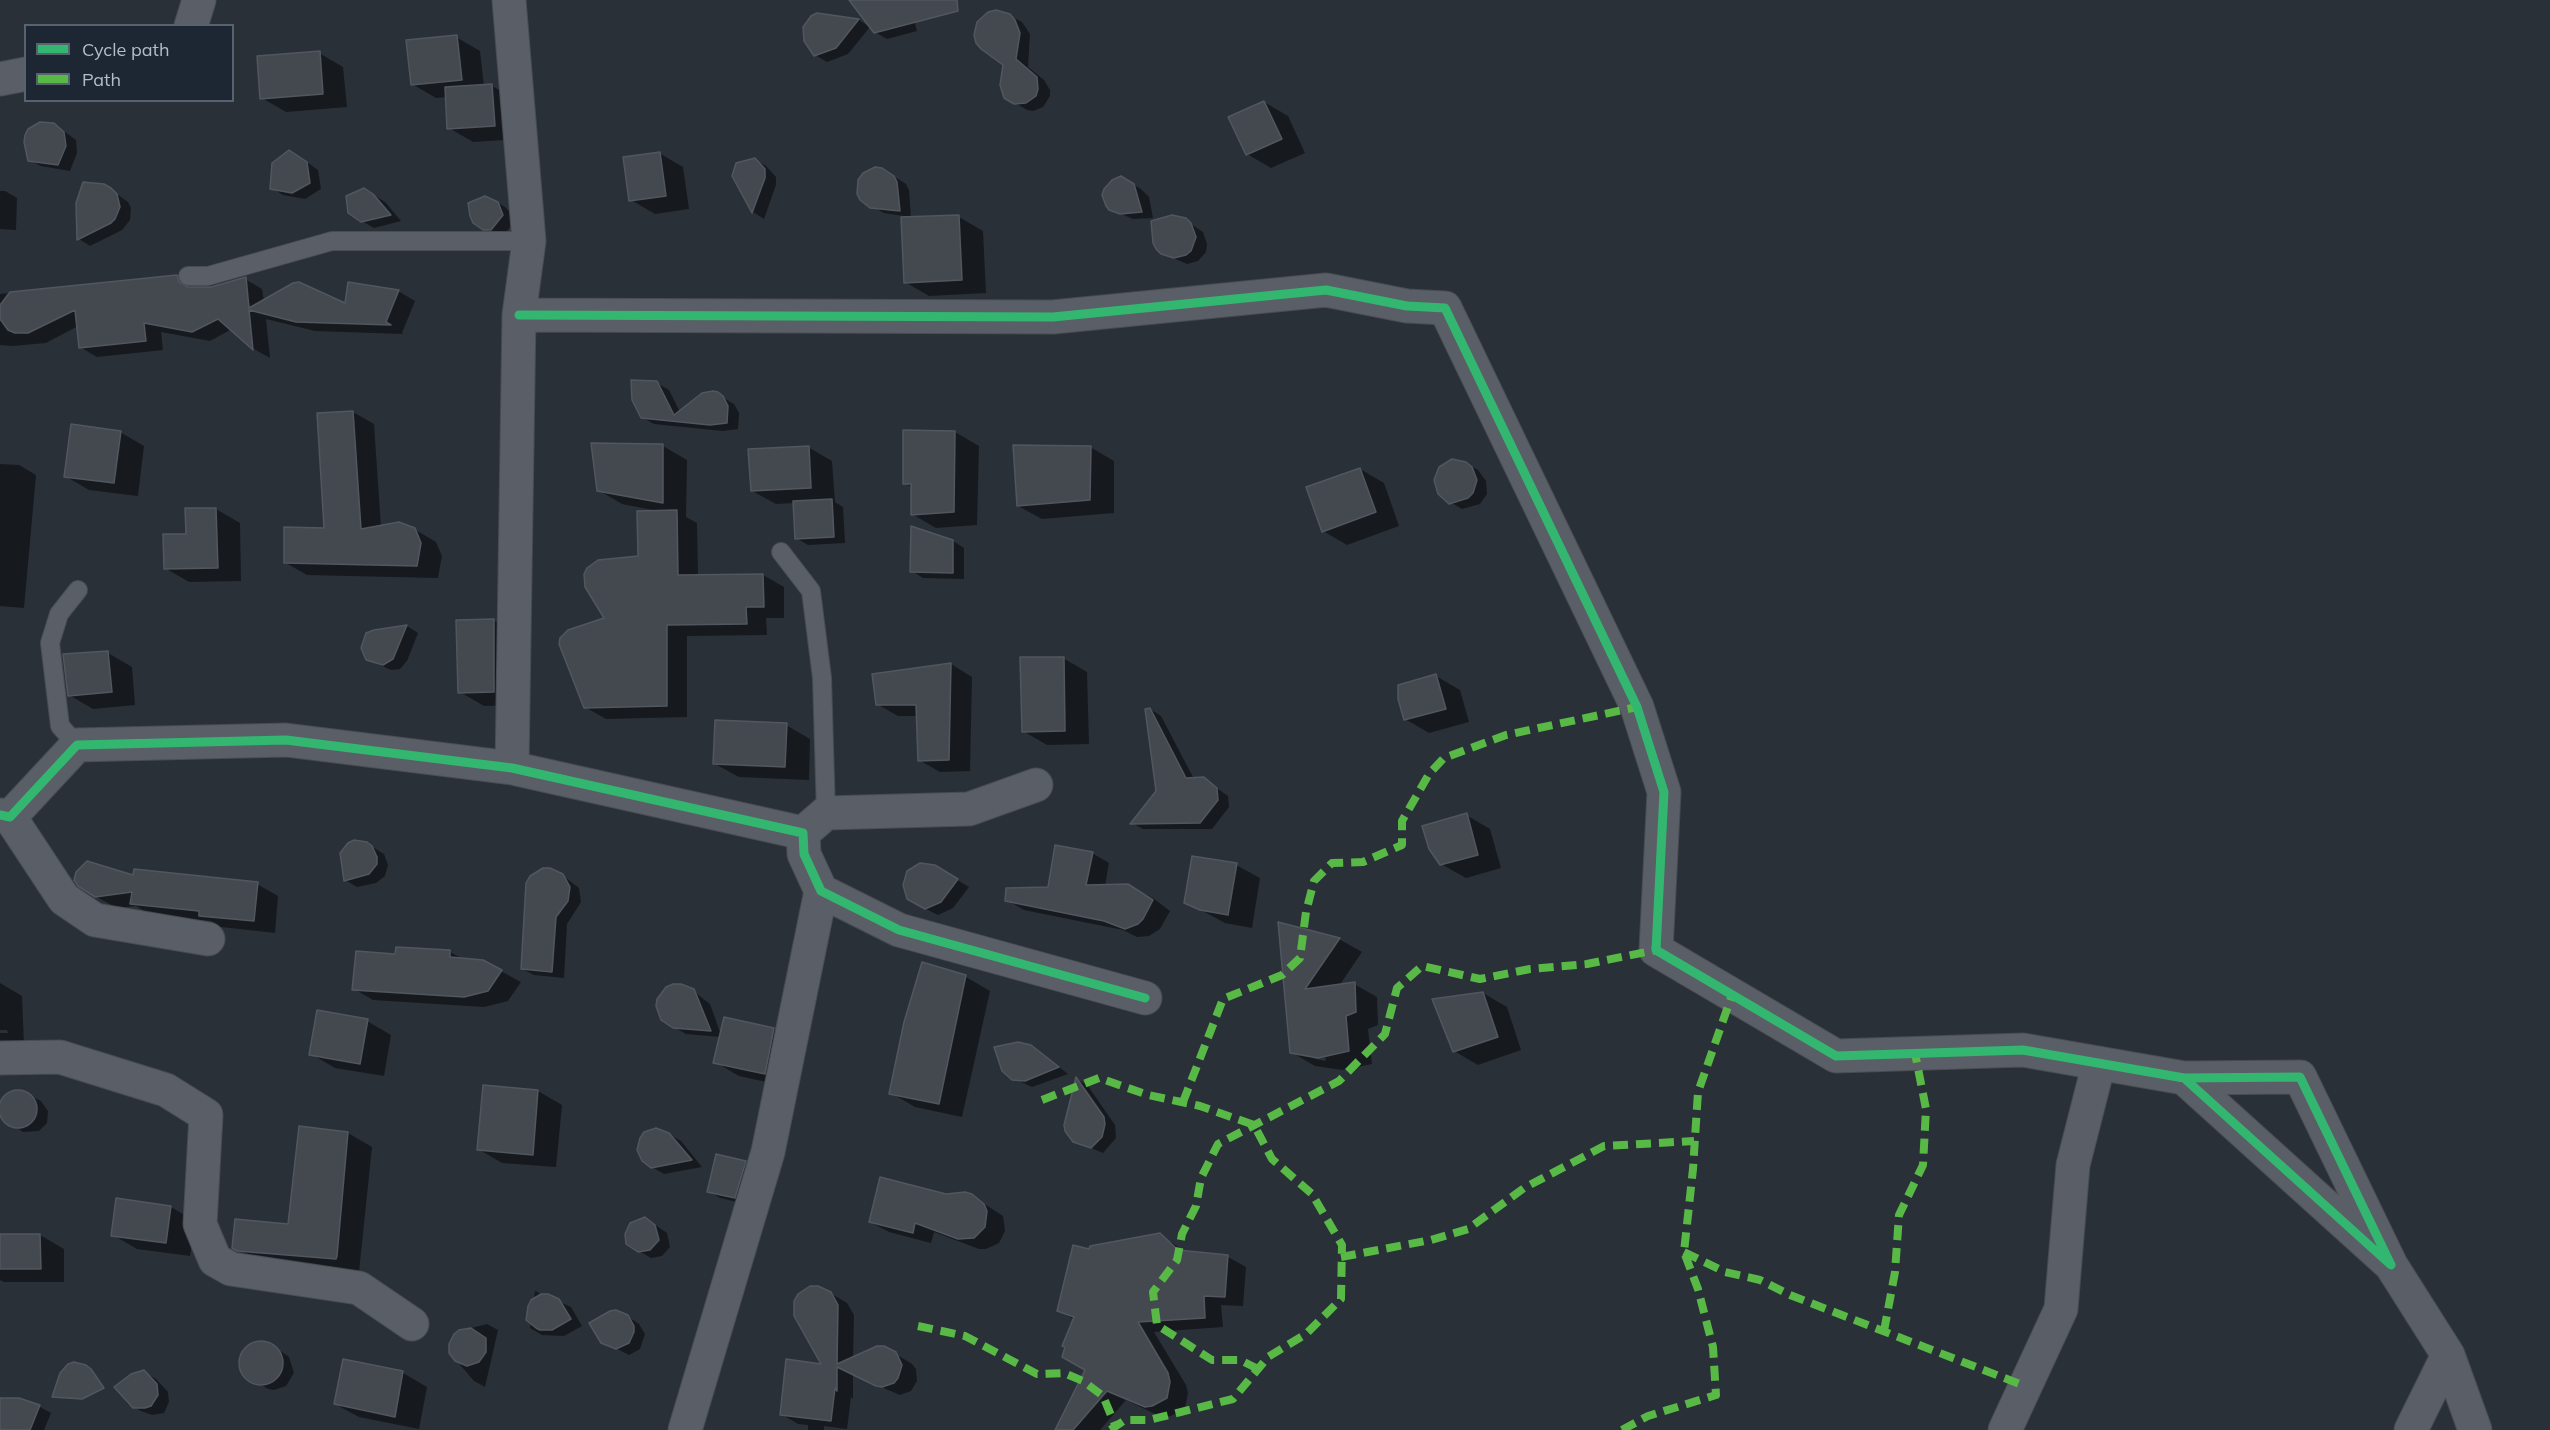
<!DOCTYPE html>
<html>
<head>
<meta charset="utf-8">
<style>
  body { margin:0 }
  #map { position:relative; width:2550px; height:1430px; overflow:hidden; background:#2a3038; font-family:Mulish,sans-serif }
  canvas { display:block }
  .legend { position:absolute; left:24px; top:24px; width:210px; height:78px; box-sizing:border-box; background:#1d2633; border:2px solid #59626f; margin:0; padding:8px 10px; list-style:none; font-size:18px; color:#b4bcc9 }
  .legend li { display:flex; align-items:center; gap:12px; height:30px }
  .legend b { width:30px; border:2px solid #59626f }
</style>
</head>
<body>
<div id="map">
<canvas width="2550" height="1430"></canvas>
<ul class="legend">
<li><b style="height:8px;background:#33b770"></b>Cycle path</li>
<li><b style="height:8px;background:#58b947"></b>Path</li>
</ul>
</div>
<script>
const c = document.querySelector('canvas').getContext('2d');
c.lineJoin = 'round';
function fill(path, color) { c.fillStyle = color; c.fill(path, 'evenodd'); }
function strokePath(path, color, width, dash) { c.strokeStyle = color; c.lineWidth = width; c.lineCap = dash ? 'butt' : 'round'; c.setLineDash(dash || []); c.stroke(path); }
const shadow = new Path2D(`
  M864,0H909L917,31L887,39L875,32Z
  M824,15L859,20L870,27L848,54L827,62L815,55Z
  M1009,15L1022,22L1030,34L1028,67L1044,80L1050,90V96L1043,107L1033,111L1027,110L1005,97V65Z
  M456,37L480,51L484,86H492L516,99L519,139L473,142L449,128L447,97L436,98L412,84Z
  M319,53L343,67L347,107L286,112L262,98Z
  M1264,102L1288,116L1305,153L1271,168L1247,154Z
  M54,124L76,140L77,153L70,171L41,166L29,160Z
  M659,153L683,167L689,209L655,214L631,200Z
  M301,158L318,170L321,189L305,199L283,195L272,188Z
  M754,159L766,166L776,177V185L764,219L753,212L735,181L734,171Z
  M882,169L906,184L909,190L911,218L959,217L983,231L986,293L929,296L905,282L910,217L884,213L871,206Z
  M1129,182L1141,189L1149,197L1153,218L1133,219L1110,209Z
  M104,185L128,202L131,208L130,220L122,230L90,246L79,239L77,203Z
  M364,189L385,202L401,221L374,228L362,221Z
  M0,191H5L17,198L16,230L0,229Z
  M493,200L505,207L512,215L514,222L503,236H496L484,228Z
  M1185,220L1203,232L1207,244L1206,252L1198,261L1187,264L1162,253Z
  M177,277L194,289L211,288L245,279L262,289L264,301L346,305L398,291L415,301L402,333L404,334L315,331L266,319L270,358L254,349L232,329L210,341L161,332L163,350L97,357L80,347L78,326L46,343L13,346L0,345V294Z
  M657,383L669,390L680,412L717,394L734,404L739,413L738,429L723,431L654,424L642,417Z
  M353,412L374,424L381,527L414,529L436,542L442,556L438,578L307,575L286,563L326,529Z
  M120,432L144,446L138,496L89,490L65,476Z
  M955,432L979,446L977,525L936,528L912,514L913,488L904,483Z
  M593,445L663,446L687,460L686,517L697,523L698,576L763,575L784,587V618H766L767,635L687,636V717L606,719L585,707L606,619L639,558L658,511L622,504L598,490Z
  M808,447L832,461L835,502L843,507L845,543L808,545L796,538L795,503L776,504L752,491Z
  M1090,447L1114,461V513L1042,519L1018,506Z
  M1465,463L1478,470L1486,481L1487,494L1480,504L1462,509L1450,502Z
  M0,464L19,465L36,475L24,608L0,606Z
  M1360,469L1384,483L1399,526L1347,545L1323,531Z
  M216,509L240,523L241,581L189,582L165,568L187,535Z
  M953,541L964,548V579L923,578L912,571Z
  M493,620L517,634L518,705L484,706L460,692Z
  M407,626L418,633L407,661L400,669L391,670L367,659L375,631Z
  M108,653L132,667L135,705L93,709L69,695Z
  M1063,658L1087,672L1089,744L1047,745L1023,731Z
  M951,664L972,677L970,771L940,772L919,760L918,716H898L877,704Z
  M1436,676L1460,690L1469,722L1429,733L1405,719Z
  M1150,709L1161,716L1194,779H1204L1228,796L1229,807L1212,829H1143L1132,823L1158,791Z
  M786,725L810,739L809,780L739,777L715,764Z
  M1466,815L1490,829L1501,868L1466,878L1441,864Z
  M366,843L384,854L388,865L385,876L376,883L357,887L345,880L341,860L345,848Z
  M1092,853L1109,863L1105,886L1128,885L1153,898L1170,911L1160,929L1149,936L1137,937L1123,930L1024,910L1007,900L1049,888Z
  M1236,865L1260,878L1252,928L1225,923L1186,902Z
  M934,866L969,887L953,908L938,915L914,903L905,892Z
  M557,871L579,888L581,902L567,924L564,978L534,975L522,969Z
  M135,877L257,884L278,896L275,933L221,927L211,921L153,916L136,906L117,908L95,896Z
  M1279,924L1339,939L1362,952L1339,986L1354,984L1377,997L1378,1025L1368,1029L1372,1064L1342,1070L1315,1066L1291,1052ZM1312,1055L1326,1058L1325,1061L1312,1058Z
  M450,952L463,959L482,961L521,982L508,1001L484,1007L373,1000L354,989L397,956Z
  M923,964L966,977L990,991L962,1117L915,1107L891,1093Z
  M0,983L22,996L24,1045L0,1046V1033H8L7,1030H0Z
  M688,987L710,1004L721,1035L774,1029L798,1043L789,1087L739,1076L715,1062L721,1037L686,1034L674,1027Z
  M1483,993L1507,1007L1521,1050L1478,1065L1454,1051Z
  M367,1021L391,1035L384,1076L335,1068L311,1054Z
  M1024,1043L1037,1050L1068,1074L1032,1087L1007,1075L996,1048Z
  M1077,1079L1088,1086L1115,1125L1116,1138L1103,1153L1074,1141Z
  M14,1090L23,1092L41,1101L48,1111L47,1123L39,1131L23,1132L2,1117L0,1106L6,1095Z
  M538,1091L562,1105L556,1167L502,1163L478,1149Z
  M663,1131L681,1141L702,1167L664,1174L652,1167Z
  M348,1133L372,1147L359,1272L258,1261L234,1247L290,1226Z
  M745,1162L757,1169L746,1204L720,1198L709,1191Z
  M946,1195L972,1196L1003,1216L1005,1231L999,1243L986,1249H979L934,1232L931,1243L889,1232L870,1222Z
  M171,1207L195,1221L190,1256L137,1249L113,1235Z
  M645,1218L667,1233L670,1247L662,1256L651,1258L639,1251Z
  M40,1235L64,1249V1282H4L0,1280V1236Z
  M1160,1235L1186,1252L1228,1257L1246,1267L1243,1306L1221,1305L1223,1327L1154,1332L1186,1385L1188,1393L1185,1408L1171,1416L1157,1415L1126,1400L1100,1430H1057L1087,1370L1075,1320L1059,1310L1091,1251Z
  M535,1291L571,1307L582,1326L564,1336L542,1335L530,1328Z
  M830,1293L847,1303L854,1315L853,1358L884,1347L912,1364L916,1369L917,1381L911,1391L900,1395L853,1375V1399L851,1397L847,1429L824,1426V1430H808V1425L798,1424L781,1414L824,1366Z
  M627,1316L639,1324L645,1334L640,1349L629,1355L602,1341Z
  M487,1324L498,1330L485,1387L474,1381L450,1353L460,1331Z
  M258,1342L272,1345L289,1357L294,1373L286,1386L274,1390L268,1389L244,1374L241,1361L246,1348Z
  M344,1360L403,1373L427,1387L419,1429L359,1417L335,1404Z
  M144,1372L156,1379L168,1392L169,1402L164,1413L152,1415L141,1411L128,1404L116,1387Z
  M13,1399L40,1407L51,1413L44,1430H7L0,1424V1407Z`);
const building = new Path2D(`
  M849,0H957L958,11L874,33Z
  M996,10L1010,14L1015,20L1020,33L1016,59L1037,77L1038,89L1036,96L1026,103L1014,104L1004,98L1000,85L1003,65L981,49L976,43L974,35L977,22L988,12Z
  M817,13L859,19L836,48L814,56L804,41L803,27L811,16Z
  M457,35L462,80L411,85L406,40Z
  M320,51L323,94L260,99L257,56Z
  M492,84L495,126L447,129L445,87Z
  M1264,101L1282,139L1246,155L1228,117Z
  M40,122L54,123L64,132L66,146L58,165L28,161L24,142L25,135L28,129Z
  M289,150L307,162L310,183L292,193L270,189L272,163Z
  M660,152L666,196L629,201L623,157Z
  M755,158L765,169V178L752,213L732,176L736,163Z
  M875,167L882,168L894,176L897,182L900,211L870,208L860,200L857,194L858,180L863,173Z
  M1121,176L1134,184L1142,212L1120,214L1109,210L1106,206L1102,195L1104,189L1112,180Z
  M83,182L104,184L111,188L117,194L120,207L115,219L111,223L77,240L76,203Z
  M364,188L373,194L391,215L361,222L348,213L346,196Z
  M485,196L498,202L503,215L491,230H483L473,223L470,216L468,203Z
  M959,215L962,280L904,283L901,217Z
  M1172,215L1186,218L1191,223L1196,237L1191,251L1186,255L1174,258L1161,254L1156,249L1153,243L1151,221Z
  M177,275L179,282L188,287H211L246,277L249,308L293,283L299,282L345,303L348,282L399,290L386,322L391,325L296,322L249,310L253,350L218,319L192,332L144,323L146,341L79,348L75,310L28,333H15L8,330L0,319V305L10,292Z
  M631,380L657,381L674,415L702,393L713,391L718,392L723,396L728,406L727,423L710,425L641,418L632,400Z
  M353,411L361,529L399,522L415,528L421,543L417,566L284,563V527L324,528L317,413Z
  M71,424L121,431L114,483L64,477Z
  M903,430L955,431L954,512L911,515V484H903Z
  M591,443L663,444V503L597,491Z
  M1013,445L1091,446L1090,500L1017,506Z
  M809,446L811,488L751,491L748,449Z
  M1452,459L1466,462L1472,467L1477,480L1473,493L1468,498L1449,504L1438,494L1434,480L1439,467Z
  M1360,468L1376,512L1322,532L1306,487Z
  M832,499L834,537L795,539L793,501Z
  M185,508H216L218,568L164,569L163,534H186Z
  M677,510L678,575L763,574L764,607H746L747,624L667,625V706L584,708L559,644L560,638L568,630L604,618L585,587L584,574L587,568L598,560L638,556L637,511Z
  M911,526L953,540V573L910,572Z
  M494,619V692L458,693L456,620Z
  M407,625L393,659L383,665L366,660L361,648L366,633L374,630Z
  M108,651L112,692L68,696L63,654Z
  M1020,657H1064L1065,731L1022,732Z
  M951,663L949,760L918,761L916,705H876L872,674Z
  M1436,674L1446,709L1404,720L1398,699V685Z
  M1150,708L1186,778L1204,777L1217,788L1218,800L1200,823L1130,824L1156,791L1145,709Z
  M715,720L787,723L785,767L713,764Z
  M1467,813L1478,855L1440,865L1429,849L1422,826Z
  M354,840L367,842L372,846L377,857V864L369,874L344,881L340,853L348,843Z
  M1055,845L1093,852L1086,885L1128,884L1153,900L1143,919L1138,924L1125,929L1104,921L1005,901L1006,888L1048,887Z
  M1192,856L1237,863L1228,915L1200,910L1184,903Z
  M87,861L133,875L134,869L258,882L254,921L199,916V911L130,904L132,892L95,897L78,886L74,880L76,872Z
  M920,863L935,865L958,879L941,902L925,909L907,899L903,885L907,871Z
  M543,868H550L563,874L570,887L568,901L556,917L552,972L521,969L526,883L530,876Z
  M1278,922L1340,938L1305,989L1355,982L1356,1012L1346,1016L1349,1051L1318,1058L1290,1053Z
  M396,947L450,950V957L483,960L502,970L488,991L464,997L352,990L356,951L395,954Z
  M922,962L966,975L939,1104L889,1094L904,1022Z
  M673,984H681L694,989L711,1031L673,1028L661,1020L656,1006L657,999L666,987Z
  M1483,992L1498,1037L1453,1052L1432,999Z
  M317,1010L368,1019L360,1064L309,1055Z
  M724,1017L774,1028L765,1074L713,1063Z
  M1018,1042L1031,1045L1059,1067L1025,1081L1012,1080L1002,1071L994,1047Z
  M1076,1077L1104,1117L1105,1124L1102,1137L1091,1148L1073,1142L1065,1131L1064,1125Z
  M483,1085L538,1090L533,1155L477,1150Z
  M-1 1109a19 19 0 1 1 38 0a19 19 0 1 1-38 0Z
  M299,1126L348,1132L337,1256L336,1259L237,1251L232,1248L235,1219L288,1224Z
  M656,1128L669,1133L692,1160L651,1168L642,1161L637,1150L640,1138L644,1132Z
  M716,1154L746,1161L735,1198L707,1192Z
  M880,1177L946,1194L965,1192L972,1194L984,1204L987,1211L985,1227L974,1238L958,1239L915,1223L913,1233L869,1222Z
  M116,1198L171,1206L166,1243L111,1236Z
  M645,1217L655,1225L659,1240L650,1250L638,1252L626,1244L625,1234L630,1223Z
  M1160,1233L1178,1250L1228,1255L1225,1297L1204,1296L1205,1318L1138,1322L1168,1373L1170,1382L1167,1398L1152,1406L1145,1407L1107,1391L1073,1430H1055L1085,1370L1062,1357L1065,1347L1062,1346L1074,1317L1057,1311L1073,1245L1089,1249L1090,1246Z
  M0,1234H40L41,1269H0Z
  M810,1286H818L831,1292L838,1305L837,1364L877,1346H884L896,1352L902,1365L898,1378L894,1383L882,1387L876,1386L837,1367V1391L835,1388L831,1421L780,1415L786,1359L821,1364L794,1316V1301L798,1294Z
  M541,1294H548L559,1299L571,1319L552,1330H540L536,1328L526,1320L528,1306L531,1300Z
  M616,1310L628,1315L634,1326V1332L629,1343L616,1349L601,1343L589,1323L610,1311Z
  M471,1328L486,1338V1352L479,1362L467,1366L455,1361L449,1353V1344L454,1334L459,1330Z
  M239 1363a22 22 0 1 1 44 0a22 22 0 1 1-44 0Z
  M343,1359L403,1371L395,1417L334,1404Z
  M74,1362L86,1365L91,1369L104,1388L82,1399L52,1397L60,1373L68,1364Z
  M144,1370L157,1384L158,1395L151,1406L145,1408H133L114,1387L131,1374Z
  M0,1398H19L40,1405L30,1430H0Z`);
const lane = new Path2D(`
  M188,276H208L332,241H529
  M781,552L811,591L822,678L826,813
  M77,745L60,726L50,643L59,614L78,590`);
const street = new Path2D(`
  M509,0L529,241L519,315L512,768
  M191,26L199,0
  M0,79L26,74
  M519,315L1053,317L1326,290L1407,306L1445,308L1637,707L1664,792L1656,950L1836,1056L2023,1050L2184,1078L2391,1265L2300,1077L2184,1078
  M0,815L10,817L77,745L286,740L512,768L803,833L804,854L821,891L899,930L1145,998
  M10,817L64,899L95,920L208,939
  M803,833L826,813L969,809L1036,785
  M0,1058L60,1057L166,1090L206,1115L200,1224L215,1260L231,1269L359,1288L412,1324
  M2391,1265L2448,1355L2475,1430
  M685,1430L768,1152L821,891
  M2005,1430L2061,1309L2073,1165L2099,1063
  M2411,1430L2448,1355`);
const quiet = new Path2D(`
  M1042,1100L1099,1078L1148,1095L1200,1106L1254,1125L1272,1159L1312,1194L1342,1245L1341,1299L1306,1334L1268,1357L1233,1399L1149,1420H1125L1110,1430
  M1183,1102L1223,999L1282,975L1300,958L1306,912L1314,881L1332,863L1363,862L1402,845V821L1429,774L1444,758L1506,735L1637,707
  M1684,1252L1725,1272L1760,1280L1790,1295L2025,1386
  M1341,1257L1431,1240L1468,1229L1524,1188L1604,1146L1694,1141
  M918,1326L965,1336L1037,1374L1064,1373L1083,1381L1103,1396L1115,1425
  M1884,1331L1895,1272L1899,1215L1923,1165L1926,1109L1915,1053
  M1258,1369L1240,1360H1212L1157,1325L1153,1292L1177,1260L1182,1234L1196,1206L1201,1178L1218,1144L1339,1081L1385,1034L1397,988L1422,966L1480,979L1530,969L1587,964L1656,950
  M1622,1430L1648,1416L1716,1395L1713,1347L1698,1289L1684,1252L1693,1169L1698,1092L1732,995`);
const cycleway = new Path2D(`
  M519,315L1053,317L1326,290L1407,306L1445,308L1637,707L1664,792L1656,950L1836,1056L2023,1050L2184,1078L2391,1265L2300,1077L2184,1078
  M0,815L10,817L77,745L286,740L512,768L803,833L804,854L821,891L899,930L1145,998`);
fill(shadow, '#0007');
fill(building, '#444950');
strokePath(building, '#52575f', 1.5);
strokePath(lane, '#484c53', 20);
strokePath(street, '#484c53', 35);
strokePath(lane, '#5a5e66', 18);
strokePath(street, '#5a5e66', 33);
strokePath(quiet, '#58b947', 8, [15, 8]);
strokePath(cycleway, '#33b770', 9);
</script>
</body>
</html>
